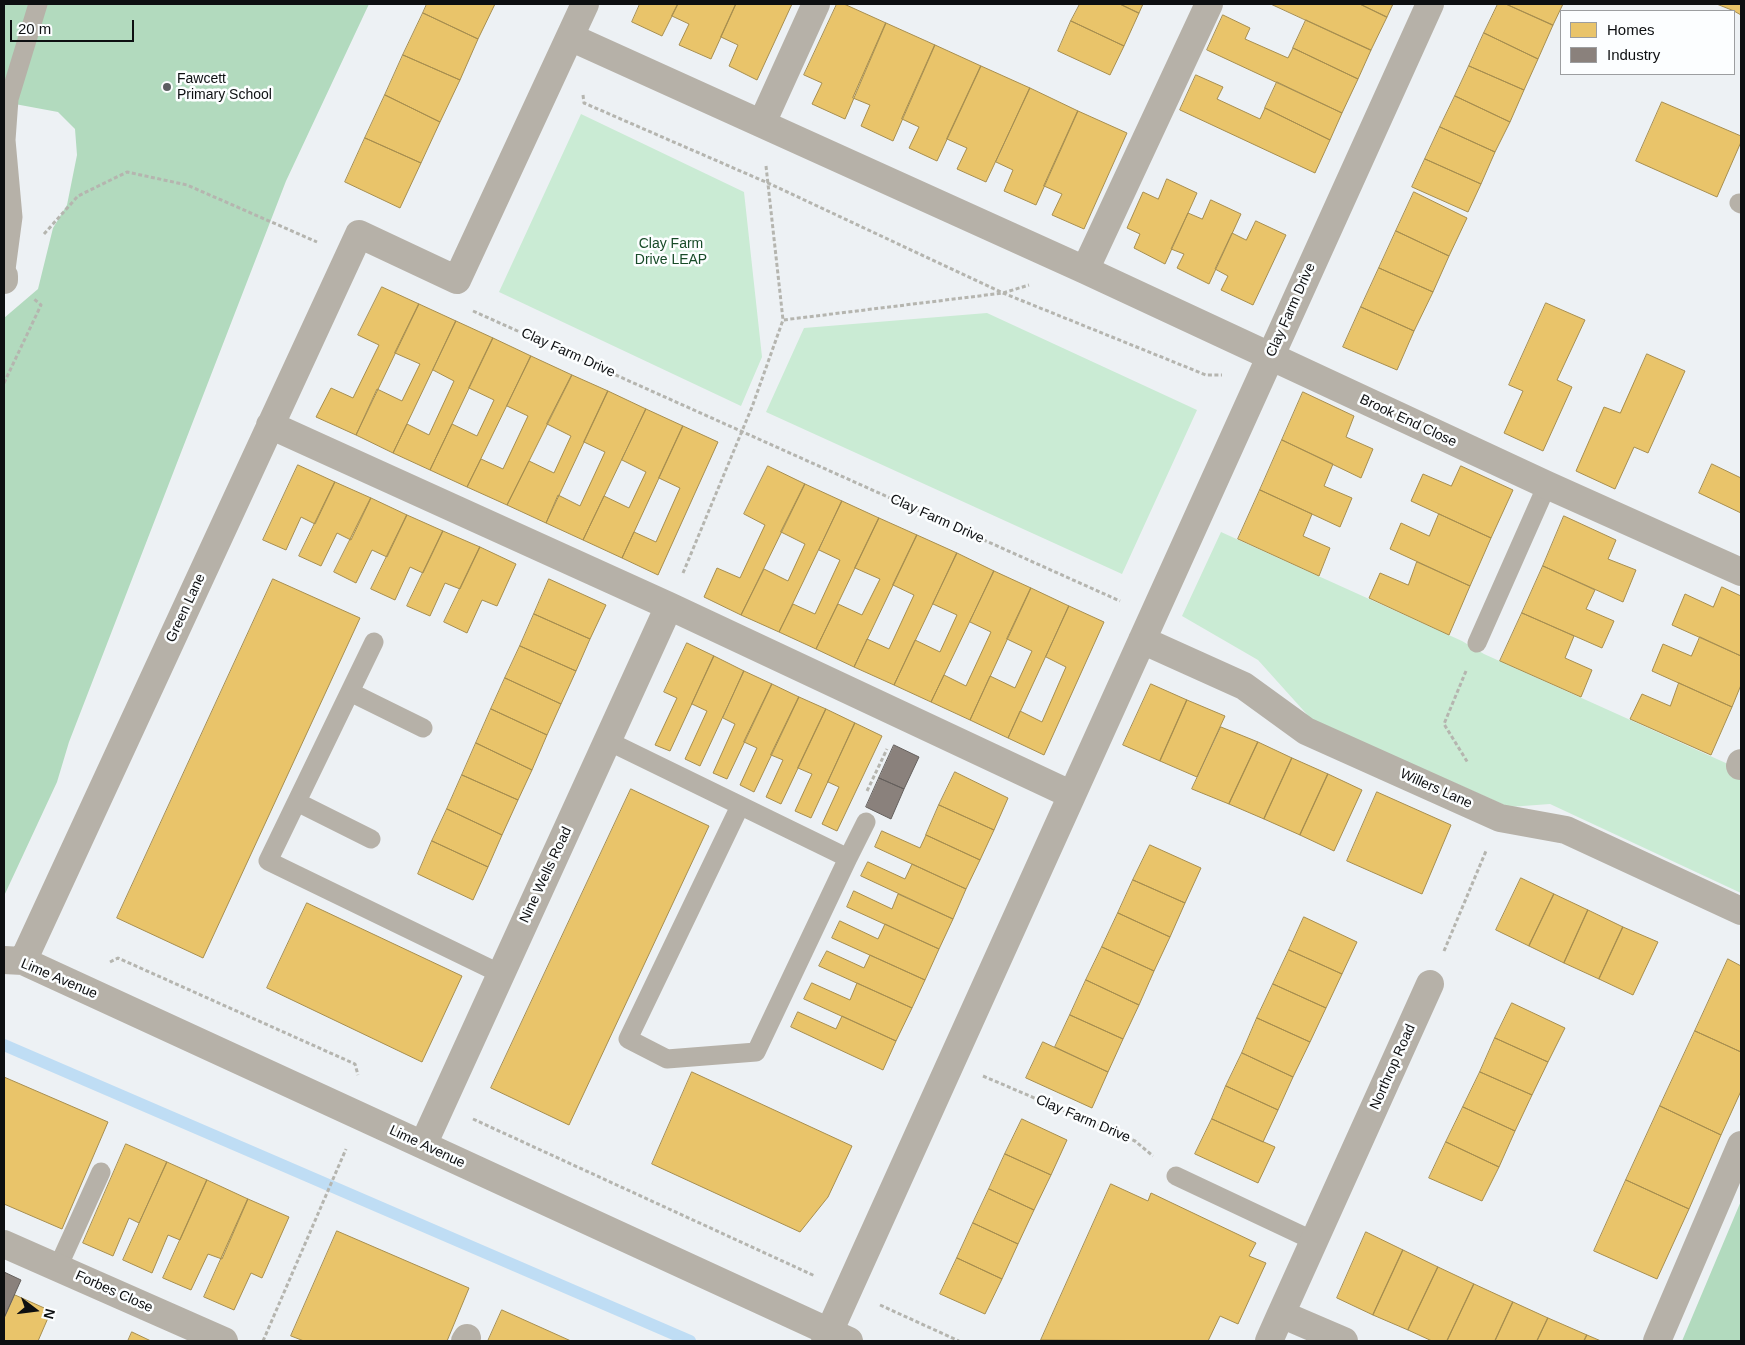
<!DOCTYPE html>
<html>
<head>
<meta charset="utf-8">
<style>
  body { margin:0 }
  #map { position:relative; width:1745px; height:1345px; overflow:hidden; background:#edf1f4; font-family:Arial,sans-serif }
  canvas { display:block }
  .frame { position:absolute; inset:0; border:5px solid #0d0f11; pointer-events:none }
  .legend { position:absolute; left:1560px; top:10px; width:175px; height:65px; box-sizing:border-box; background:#fcfeff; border:1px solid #9c9ea0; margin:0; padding:6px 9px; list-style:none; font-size:15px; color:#0d0f11 }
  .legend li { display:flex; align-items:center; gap:10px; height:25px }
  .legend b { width:25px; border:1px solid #9c9ea0 }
  .north { position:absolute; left:10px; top:1285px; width:50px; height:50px; -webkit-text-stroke:4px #fcfeff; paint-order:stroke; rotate:105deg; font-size:14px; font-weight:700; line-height:20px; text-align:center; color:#0d0f11 }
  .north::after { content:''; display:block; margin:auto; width:18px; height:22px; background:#0d0f11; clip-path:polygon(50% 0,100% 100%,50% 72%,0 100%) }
  .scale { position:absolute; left:10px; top:20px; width:124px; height:22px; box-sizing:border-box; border:2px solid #0d0f11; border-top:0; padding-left:6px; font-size:15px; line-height:18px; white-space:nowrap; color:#0d0f11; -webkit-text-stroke:4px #fcfeff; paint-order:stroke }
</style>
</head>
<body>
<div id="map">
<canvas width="1745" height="1345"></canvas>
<div class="frame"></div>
<ul class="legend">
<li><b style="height:14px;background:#e9c46a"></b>Homes</li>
<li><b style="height:14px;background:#8a817c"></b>Industry</li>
</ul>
<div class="north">N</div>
<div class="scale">20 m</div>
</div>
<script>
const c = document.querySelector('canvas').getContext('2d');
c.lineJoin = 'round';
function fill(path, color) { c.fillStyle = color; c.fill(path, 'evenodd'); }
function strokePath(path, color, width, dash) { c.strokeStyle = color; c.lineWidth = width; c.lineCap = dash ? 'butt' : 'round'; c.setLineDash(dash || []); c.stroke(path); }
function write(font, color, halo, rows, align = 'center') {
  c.font = font + ' Arial,sans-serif'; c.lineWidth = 5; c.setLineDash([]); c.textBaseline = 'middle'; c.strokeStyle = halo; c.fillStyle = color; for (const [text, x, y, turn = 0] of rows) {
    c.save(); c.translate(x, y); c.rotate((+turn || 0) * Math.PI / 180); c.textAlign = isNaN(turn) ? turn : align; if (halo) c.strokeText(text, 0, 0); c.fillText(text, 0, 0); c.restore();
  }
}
const green = new Path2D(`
  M581,114L744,192L762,357L741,406L499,292Z
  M987,313L1197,410L1122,574L766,412L804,328Z
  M1221,532L1462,641L1484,654L1728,764L1741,773V893L1550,804L1509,807L1312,720L1258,660L1182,616Z`);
const forest = new Path2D(`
  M4,4H369L286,181L69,742L57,782L4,896V318L38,289L53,228L67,205L77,155L75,129L58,112L4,102Z
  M1741,1201V1341H1682Z`);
const homes = new Path2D(`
  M427,4H495L478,39L423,13Z
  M640,4H678L662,36L632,22Z
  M678,4H736L711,59L679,45L689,24L672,16Z
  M736,4H792L757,80L729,66L738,45L721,37Z
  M837,4H844L886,23L845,119L812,104L822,83L804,75Z
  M1080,4H1120L1139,13L1124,46L1071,21Z
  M1120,4H1143L1139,13Z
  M1271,4H1360L1387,17L1371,50Z
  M1360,4H1393L1387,17Z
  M1498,4H1506L1553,25L1538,59L1484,33Z
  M1506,4H1563L1553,25Z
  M1717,4H1741V15L1734,11Z
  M423,13L478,39L460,80L403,55Z
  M1223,15L1250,28L1245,39L1288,58L1293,48L1358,79L1342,113L1207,50Z
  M1306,20L1371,50L1358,79L1293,48Z
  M1071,21L1124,46L1110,75L1058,51Z
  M886,23L935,45L893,141L861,126L870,105L853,98Z
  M1484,33L1538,59L1524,90L1469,66Z
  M935,45L981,66L937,161L909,148L919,127L902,119Z
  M403,55L460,80L440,122L385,95Z
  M981,66L1030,88L986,182L957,169L967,148L947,139Z
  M1469,66L1524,90L1510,122L1455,96Z
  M1196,75L1223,87L1217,99L1260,119L1265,108L1330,140L1315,173L1180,110Z
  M1277,82L1342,113L1330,140L1265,108Z
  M1030,88L1078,111L1036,205L1004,191L1013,170L996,162Z
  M385,95L440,122L421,163L365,138Z
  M1455,96L1510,122L1495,152L1440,127Z
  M1662,102L1741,136V142L1717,197L1636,161Z
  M1078,111L1127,133L1084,229L1052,215L1062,194L1044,186Z
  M1440,127L1495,152L1481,184L1425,159Z
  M365,138L421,163L400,208L345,182Z
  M1425,159L1481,184L1468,212L1412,187Z
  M1167,179L1197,193L1165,264L1134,248L1140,234L1127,228L1143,192L1158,199Z
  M1414,192L1467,218L1449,256L1396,231Z
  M1211,200L1241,214L1209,284L1177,268L1184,254L1171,249L1188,213L1202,219Z
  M1256,221L1286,235L1253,305L1221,290L1228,276L1215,269L1232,233L1246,240Z
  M1396,231L1449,256L1433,292L1379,268Z
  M1379,268L1433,292L1414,331L1361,307Z
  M382,287L419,304L356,435L316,417L331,388L353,398L379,345L358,335Z
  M1546,303L1585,320L1557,380L1572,387L1543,451L1504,433L1523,391L1509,385Z
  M419,304L456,321L393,453L356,435L377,389L402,401L420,364L395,353Z
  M1361,307L1414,331L1397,370L1343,347Z
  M456,321L493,338L430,470L393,453L407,424L429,435L454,381L433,370Z
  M493,338L531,356L467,487L430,470L452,424L477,436L494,400L469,388Z
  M1647,354L1685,371L1648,453L1634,447L1615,489L1576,471L1604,407L1620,413Z
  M531,356L572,375L507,505L467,487L481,459L503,469L528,416L507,406Z
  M572,375L608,391L546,523L507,505L529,461L554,473L571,436L547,424Z
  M608,391L646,409L583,540L546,523L558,495L580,506L605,452L584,442Z
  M1303,392L1354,416L1346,437L1373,449L1361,478L1282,440Z
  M646,409L683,426L622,558L583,540L604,496L629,508L646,472L622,460Z
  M683,426L718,442L658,575L622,558L634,532L656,542L680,488L659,478Z
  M1282,440L1333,464L1324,486L1352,498L1340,527L1260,490Z
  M1712,464L1741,478V513L1699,493Z
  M298,465L335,482L315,524L301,517L286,550L263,540Z
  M768,466L805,484L741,615L704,597L717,568L740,578L765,525L744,514Z
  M1461,466L1513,490L1491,538L1411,501L1423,474L1451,486Z
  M335,482L371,498L351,540L337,533L321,566L299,556Z
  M805,484L842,501L779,632L741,615L764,569L788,581L805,544L781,532Z
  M1260,490L1312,514L1303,536L1330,548L1319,576L1238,539Z
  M371,498L407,515L387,557L372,550L356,583L334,572Z
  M842,501L879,518L816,649L779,632L793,604L815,614L840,560L819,550Z
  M1439,514L1491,538L1470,586L1390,549L1401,523L1429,536Z
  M407,515L443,531L423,573L410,567L395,600L371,589Z
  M1564,516L1616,540L1608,559L1636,570L1623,602L1543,566Z
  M879,518L917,535L854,667L816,649L838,604L862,615L880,579L855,568Z
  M443,531L480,547L460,589L445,583L430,616L407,606Z
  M917,535L957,553L894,685L854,667L867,639L889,649L914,595L893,585Z
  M480,547L516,564L497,606L482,600L467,633L444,622Z
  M957,553L994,571L931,702L894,685L915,640L940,652L957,615L933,604Z
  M1417,562L1470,586L1449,635L1369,598L1380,573L1408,585Z
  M1543,566L1595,590L1586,609L1614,621L1602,648L1522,613Z
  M994,571L1031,588L970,720L931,702L944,675L966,686L991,632L970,622Z
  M273,579L360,618L203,958L117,918Z
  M549,579L606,605L590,639L534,614Z
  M1722,587L1741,596V656L1672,625L1685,594L1713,607Z
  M1031,588L1069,606L1008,738L970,720L990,676L1015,688L1032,651L1007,639Z
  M1069,606L1104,622L1044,755L1008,738L1020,711L1042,722L1066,667L1046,657Z
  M1522,613L1574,636L1565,658L1592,670L1581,697L1500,661Z
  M534,614L590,639L576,671L520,646Z
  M1700,637L1741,656V685L1732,707L1652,671L1663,644L1691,656Z
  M687,643L714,656L670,751L655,745L677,698L664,692Z
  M520,646L576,671L561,704L505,678Z
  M714,656L744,671L700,766L685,759L707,711L692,704Z
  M744,671L772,684L727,779L713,773L735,724L723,718Z
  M505,678L561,704L547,735L491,709Z
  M1679,683L1732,707L1711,755L1630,719L1642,694L1670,706Z
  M772,684L799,697L754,792L740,785L757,748L744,742Z
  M1151,684L1187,700L1160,761L1123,745Z
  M799,697L826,709L781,804L766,797L783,760L771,755Z
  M1187,700L1225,716L1197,777L1160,761Z
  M491,709L547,735L532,770L476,743Z
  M826,709L855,723L811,818L795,811L812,774L798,768Z
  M855,723L882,736L837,831L822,824L839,787L828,782Z
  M1221,727L1258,742L1229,804L1192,789Z
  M1258,742L1292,758L1264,819L1229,804Z
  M476,743L532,770L518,800L462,775Z
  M1292,758L1328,774L1300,835L1264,819Z
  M955,772L1008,798L994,830L939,805Z
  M1328,774L1362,790L1334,851L1300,835Z
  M462,775L518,800L502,835L447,809Z
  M631,789L709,826L569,1125L491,1088Z
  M1377,792L1451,825L1422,894L1347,861Z
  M939,805L994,830L980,860L926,835Z
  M447,809L502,835L488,867L432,841Z
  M882,831L920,848L926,835L980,860L966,889L875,847Z
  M432,841L488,867L473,900L418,874Z
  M1150,845L1201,868L1185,903L1133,880Z
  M868,862L905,879L912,864L966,889L953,919L861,876Z
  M1521,878L1554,894L1529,946L1496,930Z
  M1133,880L1185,903L1170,937L1118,913Z
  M854,891L892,909L898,894L953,919L939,949L847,907Z
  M1554,894L1588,910L1564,963L1529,946Z
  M307,903L462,976L422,1062L267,988Z
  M1588,910L1623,927L1599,979L1564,963Z
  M1118,913L1170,937L1154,971L1102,947Z
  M1304,917L1357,942L1342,974L1289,950Z
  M840,921L878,939L885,924L939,949L925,980L832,938Z
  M1623,927L1658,942L1633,995L1599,979Z
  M1102,947L1154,971L1139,1005L1086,980Z
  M1289,950L1342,974L1326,1008L1273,984Z
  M827,951L864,968L870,955L925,980L912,1008L819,966Z
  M1728,959L1741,966V1052L1695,1031Z
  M1086,980L1139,1005L1123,1039L1070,1015Z
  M812,983L850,1000L857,983L912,1008L896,1041L804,999Z
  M1273,984L1326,1008L1310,1042L1257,1018Z
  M1512,1003L1565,1028L1548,1062L1495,1038Z
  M798,1012L836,1029L842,1016L896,1041L883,1070L791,1027Z
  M1070,1015L1123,1039L1108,1072L1055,1047Z
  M1257,1018L1310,1042L1293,1077L1242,1053Z
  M1695,1031L1741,1052V1091L1721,1135L1660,1106Z
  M1495,1038L1548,1062L1532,1095L1480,1072Z
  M1043,1042L1108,1072L1092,1108L1026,1078Z
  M1242,1053L1293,1077L1278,1110L1226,1086Z
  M692,1072L852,1146L828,1197L800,1232L652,1164Z
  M1480,1072L1532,1095L1515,1131L1463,1107Z
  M4,1077L108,1122L62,1229L4,1204Z
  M1226,1086L1278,1110L1263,1142L1212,1119Z
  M1660,1106L1721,1135L1689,1209L1626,1180Z
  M1463,1107L1515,1131L1499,1167L1446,1142Z
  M1022,1119L1067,1140L1051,1175L1005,1154Z
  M1212,1119L1275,1147L1258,1183L1195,1154Z
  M1446,1142L1499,1167L1482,1201L1429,1178Z
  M126,1144L167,1162L139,1223L129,1218L113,1256L83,1243Z
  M1005,1154L1051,1175L1034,1210L989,1189Z
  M167,1162L207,1180L180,1240L168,1235L152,1273L123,1260Z
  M207,1180L248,1199L222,1259L208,1254L191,1290L163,1278Z
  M1626,1180L1689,1209L1657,1279L1594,1251Z
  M1111,1184L1148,1201L1151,1193L1256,1243L1249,1256L1266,1263L1238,1324L1220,1316L1208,1341L1041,1340Z
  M989,1189L1034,1210L1018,1244L973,1223Z
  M248,1199L289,1217L262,1278L251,1273L234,1310L204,1297Z
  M973,1223L1018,1244L1002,1279L957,1258Z
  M337,1231L469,1288L447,1341H304L291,1336Z
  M1366,1232L1403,1250L1373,1315L1337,1298Z
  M1403,1250L1438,1267L1408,1330L1373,1315Z
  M957,1258L1002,1279L985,1314L940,1294Z
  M1438,1267L1474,1284L1447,1341H1432L1408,1330Z
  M1474,1284L1513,1302L1495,1341H1447Z
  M15,1295L51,1311L38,1341H4V1319Z
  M1513,1302L1548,1318L1537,1341H1495Z
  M502,1310L571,1341H488Z
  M1548,1318L1587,1335L1584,1341H1537Z
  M132,1332L151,1341H128Z
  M1587,1335L1601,1341H1584Z`);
const industry = new Path2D(`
  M894,745L919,757L904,789L879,778Z
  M879,778L904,789L891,819L866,807Z
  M4,1272L21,1280L4,1318Z`);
const stream = new Path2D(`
  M4,1045L690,1341`);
const path = new Path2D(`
  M583,95L584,103L768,183L1003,293L1206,375H1222
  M766,166L783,320
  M44,234L78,196L127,172L187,185L317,242
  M473,311L1120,601
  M4,383L41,305L34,299
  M683,573L752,407L783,320L1003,293L1029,285
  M1466,671L1444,724L1468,763
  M867,791L887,749
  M1444,951L1486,851
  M110,962L118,958L355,1064L358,1075
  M983,1076L1135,1141L1153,1156
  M473,1119L815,1276
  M880,1305L959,1341
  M263,1341L346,1149`);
const service = new Path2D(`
  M1739,203L1741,204
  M5,277L13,217L6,140L9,99L38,4
  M374,642L268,861L501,974
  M1477,643L1547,485
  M350,692L423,728
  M608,741L848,858L756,1052L667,1059L628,1039L740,806
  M297,802L371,839
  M848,858L866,822
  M1176,1176L1314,1241
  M58,1267L101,1172`);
const minor = new Path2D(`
  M570,37L1085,270L1547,485L1741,572
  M762,123L816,4
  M1085,270L1209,4
  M4,276V280
  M270,425L669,606L1072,795L825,1341
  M1142,640L1244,686L1306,731L1500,818L1566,830L1741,911
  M1740,766L1741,763
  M1072,795L1430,4
  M4,960L23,961L849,1341
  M23,961L359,234L457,280L585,4
  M423,1145L669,606
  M4,1244L224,1341
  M465,1341L467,1338
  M1269,1341L1281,1314
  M1344,1341L1281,1314L1430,984
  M1657,1341L1741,1145`);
const markers = [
  [167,87,5,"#5b5e60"]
];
const poiNames = [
  ["Fawcett",177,79],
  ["Primary School",177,95]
];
const parkNames = [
  ["Clay Farm",671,244],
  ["Drive LEAP",671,260]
];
const streetNames = [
  ["Clay Farm Drive",1291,310,-66],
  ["Clay Farm Drive",568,353,24],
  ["Brook End Close",1408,421,25],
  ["Clay Farm Drive",937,519,24],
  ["Green Lane",186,608,-65],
  ["Willers Lane",1436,789,24],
  ["Nine Wells Road",546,875,-65],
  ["Lime Avenue",59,979,23],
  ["Northrop Road",1393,1067,-66],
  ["Clay Farm Drive",1083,1119,23],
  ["Lime Avenue",427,1147,25],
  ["Forbes Close",114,1292,24]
];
fill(green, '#caebd4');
fill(forest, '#b2dabe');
fill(homes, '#e9c46a');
strokePath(homes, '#a78e4f', 1);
fill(industry, '#8a817c');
strokePath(industry, '#645f5c', 1);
strokePath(stream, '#bfddf4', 12);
strokePath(path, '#b5b5af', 3, [4, 2.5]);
strokePath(service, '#b6b1a8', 19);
strokePath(minor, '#b6b1a8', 28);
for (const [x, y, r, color] of markers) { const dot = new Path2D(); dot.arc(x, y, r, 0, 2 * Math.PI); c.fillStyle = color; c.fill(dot); strokePath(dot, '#fcfeff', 2); }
write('14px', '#0d0f11', '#fcfeff', poiNames, 'left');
write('14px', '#184b28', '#fcfeff', parkNames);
write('14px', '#0d0f11', '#fcfeff', streetNames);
</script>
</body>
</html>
